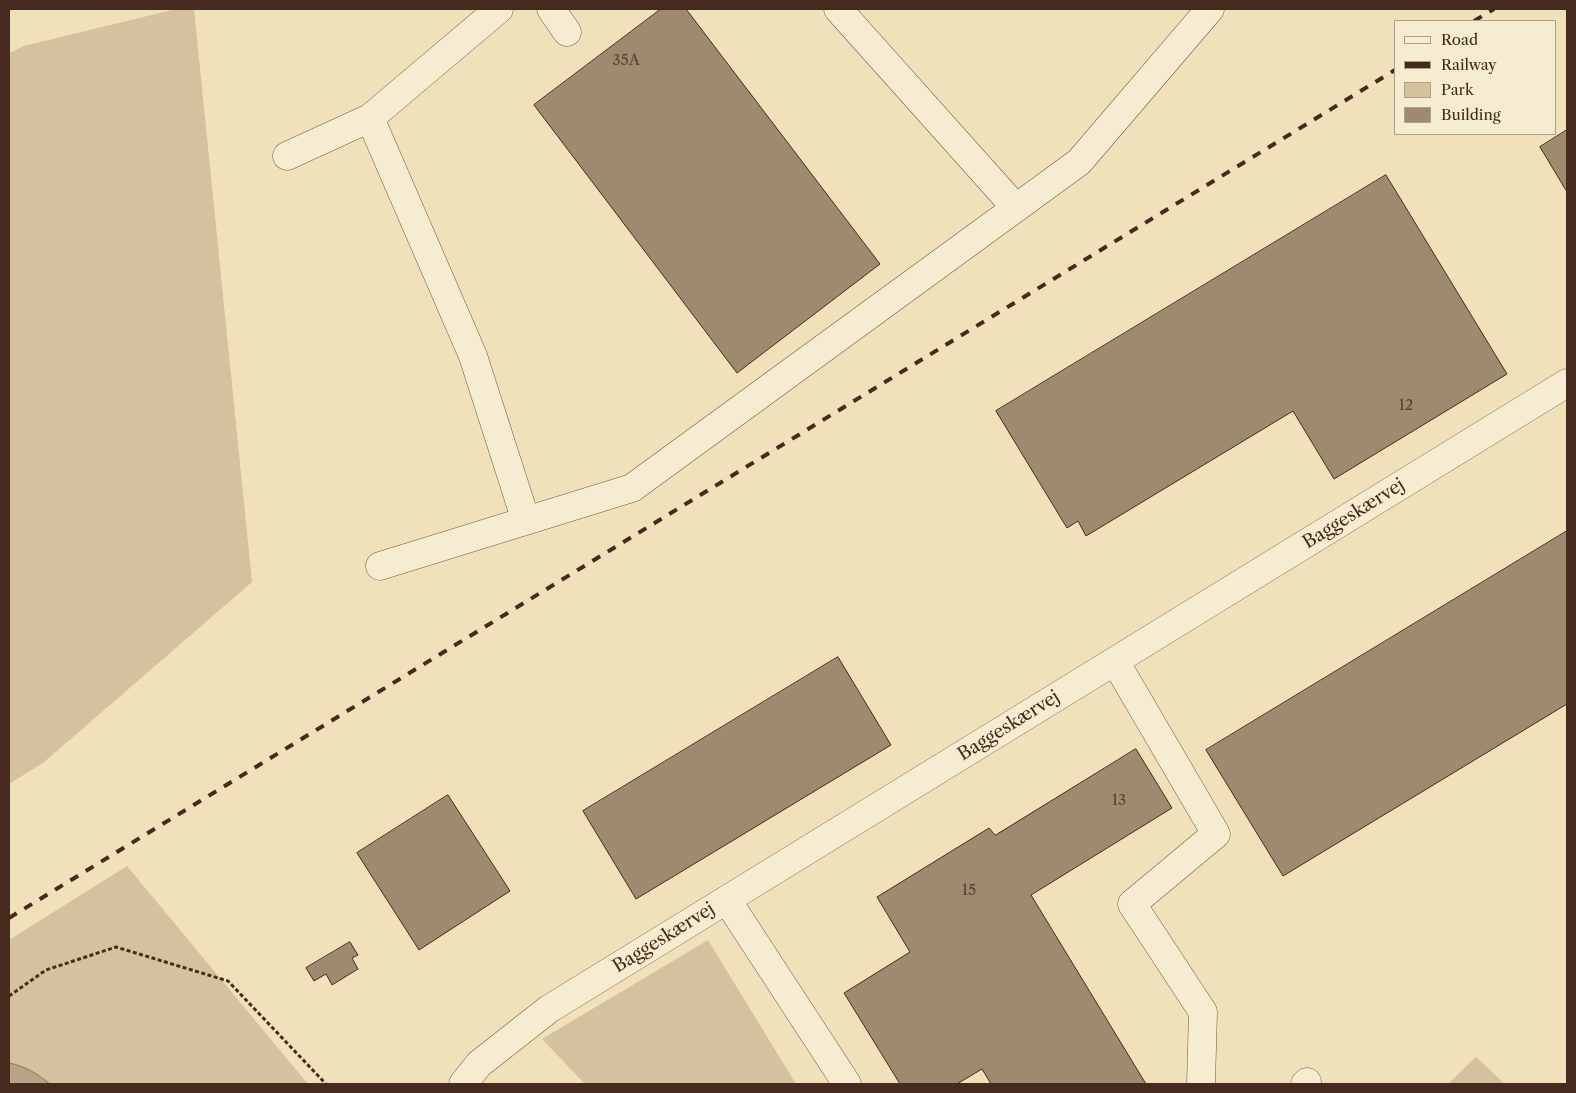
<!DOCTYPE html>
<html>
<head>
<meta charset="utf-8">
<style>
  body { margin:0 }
  #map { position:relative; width:1576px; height:1093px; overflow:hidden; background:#f1e1ba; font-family:"Libre Caslon Text",serif }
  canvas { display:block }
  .frame { position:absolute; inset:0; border:10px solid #462a1d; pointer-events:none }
  .legend { position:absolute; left:1394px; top:20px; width:162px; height:115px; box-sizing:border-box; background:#f6ecd2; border:1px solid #b09e8a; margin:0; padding:6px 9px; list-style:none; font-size:15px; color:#462a1d }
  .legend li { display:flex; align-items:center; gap:10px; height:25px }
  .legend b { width:25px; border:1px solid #b09e8a }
</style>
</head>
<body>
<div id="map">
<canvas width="1576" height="1093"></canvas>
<div class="frame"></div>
<ul class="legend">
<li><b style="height:6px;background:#f6ecd2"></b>Road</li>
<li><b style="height:6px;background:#462a1d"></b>Railway</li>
<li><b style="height:14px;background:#d4c29f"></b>Park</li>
<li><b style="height:14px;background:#9f896f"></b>Building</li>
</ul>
</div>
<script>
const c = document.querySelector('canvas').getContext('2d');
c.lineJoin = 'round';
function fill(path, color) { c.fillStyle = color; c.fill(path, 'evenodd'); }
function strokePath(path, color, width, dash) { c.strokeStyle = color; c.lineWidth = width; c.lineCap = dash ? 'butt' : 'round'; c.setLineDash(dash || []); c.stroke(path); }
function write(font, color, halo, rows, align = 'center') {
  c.font = font + ' "Libre Caslon Text",serif'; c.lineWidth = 5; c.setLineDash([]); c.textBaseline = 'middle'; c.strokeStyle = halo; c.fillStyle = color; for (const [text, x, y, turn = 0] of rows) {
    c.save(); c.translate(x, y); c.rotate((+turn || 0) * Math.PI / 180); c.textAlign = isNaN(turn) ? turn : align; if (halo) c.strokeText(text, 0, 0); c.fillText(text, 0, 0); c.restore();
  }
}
const green = new Path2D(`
  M176,9H194L252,582L43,763L9,784V53L24,46Z
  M127,866L308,1084H9V940Z
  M708,940L796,1084H585L542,1039Z
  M1476,1057L1505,1084H1448Z`);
const water = new Path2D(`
  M9,1063C25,1066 38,1074 50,1084H9Z`);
const building = new Path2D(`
  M661,9H686L880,264L737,373L534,105Z
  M1567,130V192L1540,147Z
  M1386,175L1507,374L1334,479L1293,411L1086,536L1078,521L1067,528L996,411Z
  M1567,531V704L1283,876L1206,750Z
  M838,657L891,745L636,899L583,811Z
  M1136,749L1172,808L1031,895L1146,1084H991L982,1069L957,1084H900L844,993L910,952L877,897L989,828L995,835Z
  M448,795L510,891L419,950L357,853Z
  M350,942L358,955L352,958L358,969L332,985L326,974L314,981L306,968Z`);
const path = new Path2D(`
  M9,996L46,970L116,947L228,981L326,1084`);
const minor = new Path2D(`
  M551,9L567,32
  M838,9L1016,208
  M370,118L473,356L526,521
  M287,156L370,118L499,9
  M380,566L632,488L1079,162L1210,9
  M1115,661L1216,834L1132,904L1203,1012L1201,1084
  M727,900L847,1084
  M463,1084L479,1064L549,1009L1567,383
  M1305,1084L1307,1082`);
const rail = new Path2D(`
  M1474,21L1494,9
  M9,918L1395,70`);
const numberNames = [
  ["35A",626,61],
  ["12",1406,406],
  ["13",1119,801],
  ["15",969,891]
];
const streetNames = [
  ["Baggeskærvej",1354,514,-32],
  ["Baggeskærvej",1009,726,-32],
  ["Baggeskærvej",664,938,-32]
];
fill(green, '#d4c29f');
fill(water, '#b7a385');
strokePath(water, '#8a735b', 1);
fill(building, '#9f896f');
strokePath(building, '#462a1d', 1);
strokePath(minor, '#715844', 29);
strokePath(path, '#462a1d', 3, [4, 2.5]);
strokePath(minor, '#f6ecd2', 28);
strokePath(rail, '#462a1d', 4, [9, 9]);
write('15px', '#5c4232', null, numberNames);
write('18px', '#462a1d', '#f6ecd2', streetNames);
</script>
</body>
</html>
